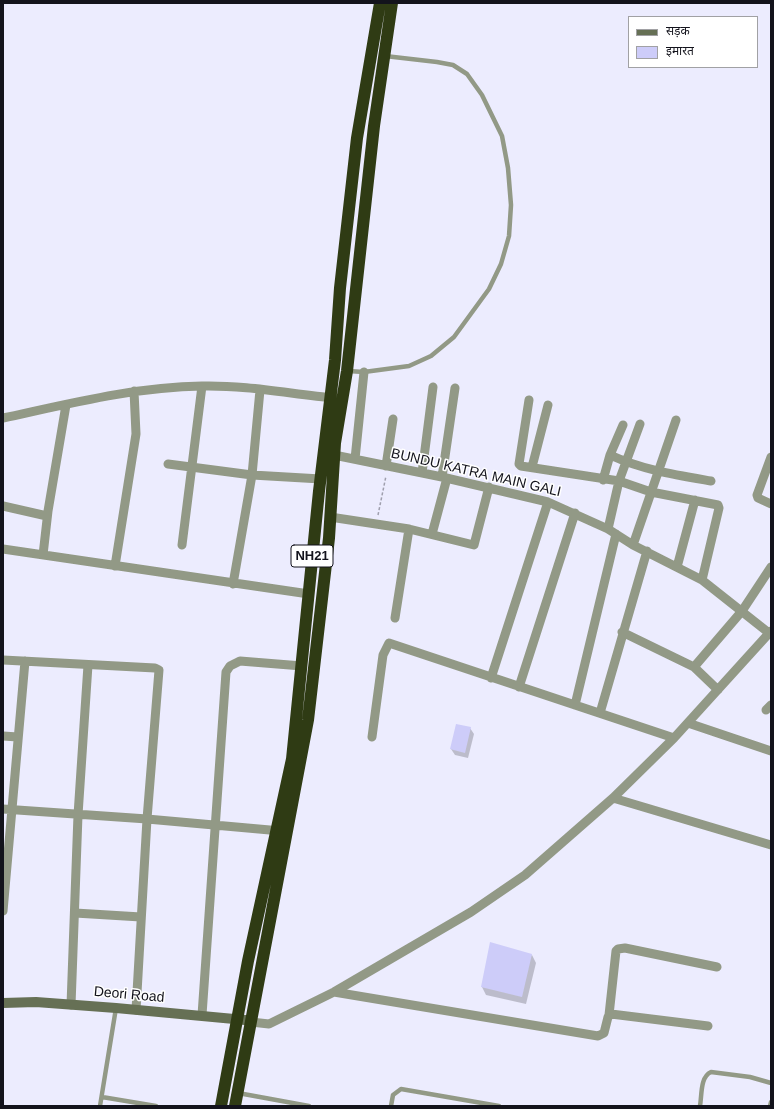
<!DOCTYPE html>
<html>
<head>
<meta charset="utf-8">
<style>
  body { margin:0 }
  #map { position:relative; width:774px; height:1109px; overflow:hidden; background:#ececfe; font-family:Arial,"Noto Sans Devanagari",sans-serif }
  canvas { display:block }
  .frame { position:absolute; inset:0; border:4px solid #13131c; pointer-events:none }
  .legend { position:absolute; left:628px; top:16px; width:130px; height:52px; box-sizing:border-box; background:#fff; border:1px solid #a1a1a4; margin:0; padding:5px 7px; list-style:none; font-size:12px; color:#13131c }
  .legend li { display:flex; align-items:center; gap:8px; height:20px }
  .legend b { width:20px; border:1px solid #a1a1a4 }
</style>
</head>
<body>
<div id="map">
<canvas width="774" height="1109"></canvas>
<div class="frame"></div>
<ul class="legend">
<li><b style="height:5px;background:#667055"></b>सड़क</li>
<li><b style="height:11px;background:#cdccf9"></b>इमारत</li>
</ul>
</div>
<script>
const c = document.querySelector('canvas').getContext('2d');
c.lineJoin = 'round';
function fill(path, color) { c.fillStyle = color; c.fill(path, 'evenodd'); }
function strokePath(path, color, width, dash) { c.strokeStyle = color; c.lineWidth = width; c.lineCap = dash ? 'butt' : 'round'; c.setLineDash(dash || []); c.stroke(path); }
function write(font, color, halo, rows, align = 'center') {
  c.font = font + ' Arial,sans-serif'; c.lineWidth = 3; c.setLineDash([]); c.textBaseline = 'middle'; c.strokeStyle = halo; c.fillStyle = color; for (const [text, x, y, turn = 0] of rows) {
    c.save(); c.translate(x, y); c.rotate((+turn || 0) * Math.PI / 180); c.textAlign = isNaN(turn) ? turn : align; if (halo) c.strokeText(text, 0, 0); c.fillText(text, 0, 0); c.restore();
  }
}
const shadow = new Path2D(`
  M470,728L474,734L468,758L455,755L451,749Z
  M532,955L536,963L526,1004L486,995L482,987Z`);
const building = new Path2D(`
  M456,724L471,727L465,753L450,749Z
  M490,942L532,954L522,997L481,987Z`);
const path = new Path2D(`
  M378,515L386,476`);
const lane = new Path2D(`
  M348,371L364,372L409,366L431,356L454,337L489,289L501,264L509,236L511,205L508,168L502,136L482,95L467,74L453,65L437,62L385,56
  M238,1093L309,1106
  M102,1097L156,1106
  M100,1106L116,1008
  M391,1106L393,1095L401,1089L499,1106
  M700,1106C702,1095 700,1077 711,1072L750,1077L771,1083
  M770,1106L771,1102`);
const street = new Path2D(`
  M529,400L519,464L521,466L619,481L651,492L718,505L719,508L702,580
  M3,418C68,404 134,387 202,386C246,385 291,394 335,398
  M623,425L610,455C643,470 676,475 711,481
  M334,455L442,477L548,502L608,529L633,545L702,580L769,633
  M771,457L757,495L758,498L771,504
  M355,459L364,372
  M168,464L252,475L321,479
  M386,466L393,419
  M532,467L548,405
  M422,473L433,387
  M442,477L455,388
  M603,480L610,455
  M3,506L47,516
  M330,517L409,529L474,545L489,487
  M608,529L619,481L640,424
  M432,534L447,478
  M182,545L202,386
  M633,545L676,420
  M3,549L309,594
  M43,555L48,511L66,405
  M115,566L136,434L134,391
  M677,567L695,500
  M233,584L252,475L260,390
  M395,618L409,529
  M622,632L694,667L718,690
  M3,660L155,668L159,670L147,819L136,1010
  M694,667L742,611L771,567
  M491,678L548,502
  M519,687L575,513
  M575,705L616,534
  M766,710L771,705
  M600,713L647,551
  M688,723L771,751
  M3,736L18,737
  M372,737L383,655L389,643L674,738
  M613,798L771,845
  M3,809L147,819L281,831
  M3,911L25,661
  M75,913L141,917
  M334,992L598,1036L604,1033L608,1017L611,1014L708,1026
  M71,1005L78,815L88,665
  M202,1015L226,672L230,666L240,661L302,666
  M609,1015L616,951L618,949L625,948L717,967
  M251,1022L269,1024L334,992L471,912L525,875L613,798L674,738L771,631`);
const secondary = new Path2D(`
  M3,1003L36,1002L116,1008L245,1020L251,1022`);
const highway = new Path2D(`
  M221,1106L248,961L292,759L319,491L335,360L340,288L357,138L380,3
  M235,1106L308,720L329,538L335,443L347,371L374,126L392,3`);
const shields = [
  [312,556,42]
];
const shieldNames = [
  ["NH21",312,556]
];
const streetNames = [
  ["BUNDU KATRA MAIN GALI",476,473,13],
  ["Deori Road",129,995,5]
];
fill(shadow, '#0003');
fill(building, '#cdccf9');
strokePath(path, '#9f9fad', 1.5, [3, 2]);
strokePath(lane, '#929986', 4.5);
strokePath(street, '#929986', 9);
strokePath(secondary, '#667055', 10);
strokePath(highway, '#2f3b14', 12);
for (const [x, y, w] of shields) { const box = new Path2D(); box.roundRect(x - w / 2, y - 11, w, 22, 3); c.fillStyle = '#fff'; c.fill(box); strokePath(box, '#13131c', 1); }
write('bold 13px', '#13131c', null, shieldNames);
write('14px', '#13131c', '#fff', streetNames);
</script>
</body>
</html>
